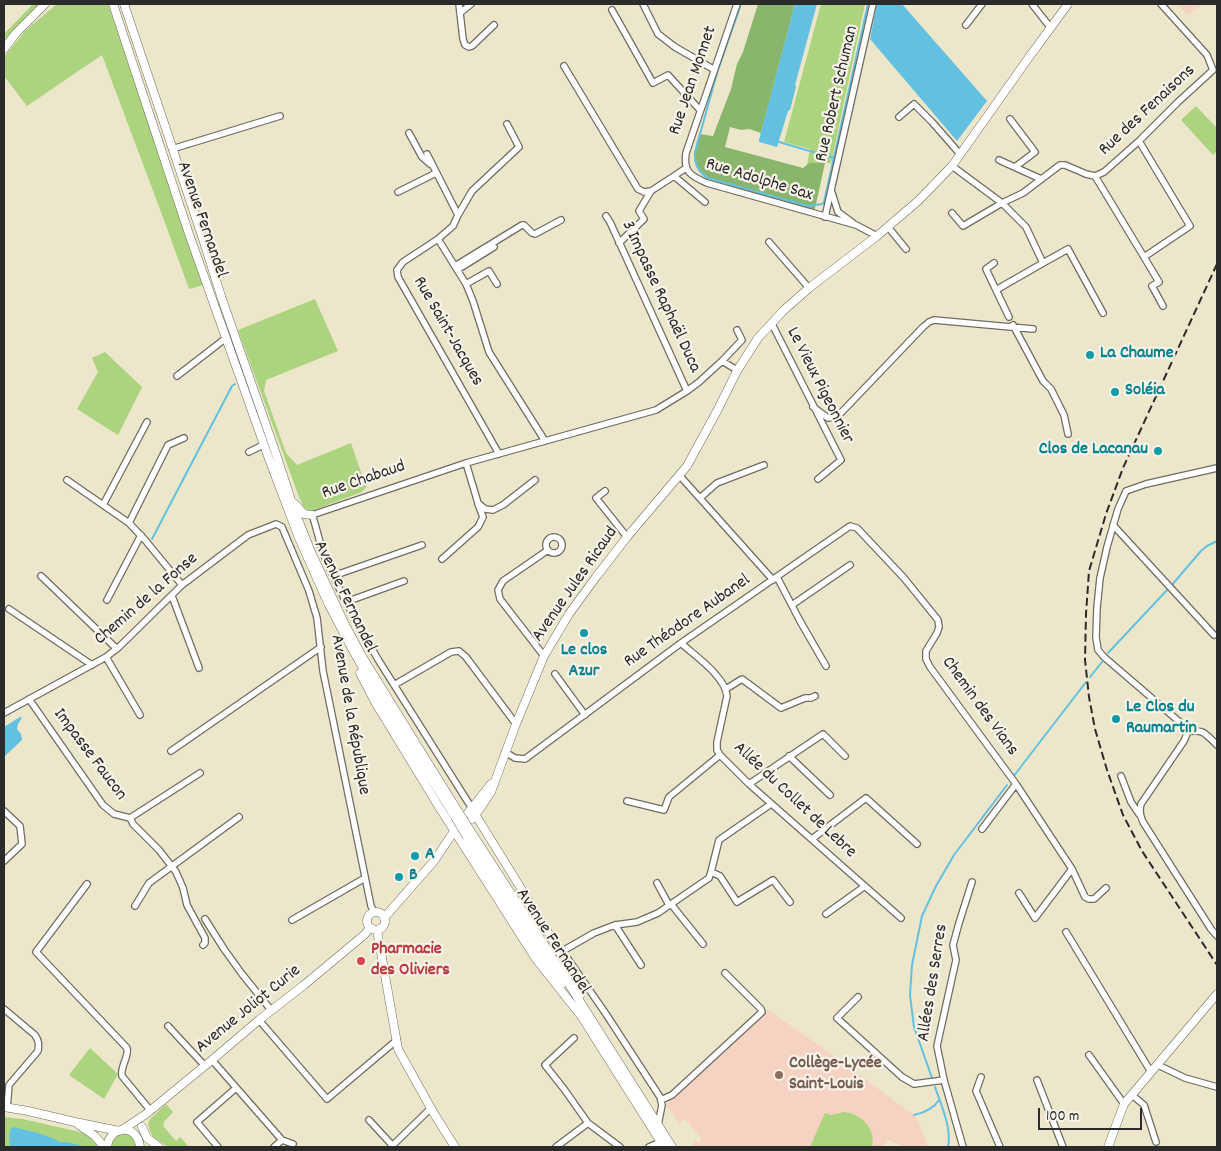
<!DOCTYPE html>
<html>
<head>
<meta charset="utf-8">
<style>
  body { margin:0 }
  #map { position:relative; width:1221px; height:1151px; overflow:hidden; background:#ece6cb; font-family:Dekko,sans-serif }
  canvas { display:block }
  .frame { position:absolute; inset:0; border:5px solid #2b2b2b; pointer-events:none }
  .scale { position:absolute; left:1038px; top:1108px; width:104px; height:22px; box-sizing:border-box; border:2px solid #2b2b2b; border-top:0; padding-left:6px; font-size:15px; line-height:18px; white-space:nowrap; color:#2b2b2b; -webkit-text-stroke:4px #f7f3e8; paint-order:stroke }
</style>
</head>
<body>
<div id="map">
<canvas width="1221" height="1151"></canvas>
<div class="frame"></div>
<div class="scale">100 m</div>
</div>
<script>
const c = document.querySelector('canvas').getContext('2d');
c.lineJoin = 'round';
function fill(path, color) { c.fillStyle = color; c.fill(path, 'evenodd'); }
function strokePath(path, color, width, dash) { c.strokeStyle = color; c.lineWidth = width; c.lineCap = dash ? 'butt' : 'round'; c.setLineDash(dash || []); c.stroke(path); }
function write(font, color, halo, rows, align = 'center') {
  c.font = font + ' Dekko,sans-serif'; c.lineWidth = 4.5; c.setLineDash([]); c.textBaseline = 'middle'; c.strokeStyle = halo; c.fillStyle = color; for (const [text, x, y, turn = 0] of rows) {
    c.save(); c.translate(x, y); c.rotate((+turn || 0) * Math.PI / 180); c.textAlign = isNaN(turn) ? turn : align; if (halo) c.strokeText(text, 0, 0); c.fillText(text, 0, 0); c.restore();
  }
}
const built = new Path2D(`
  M1177,4H1203L1188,15Z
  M768,1010L833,1055L916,1117L928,1147H904L887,1139L883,1147H691L695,1141L699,1143L701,1142L700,1136L685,1119L679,1123L666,1105Z`);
const green = new Path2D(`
  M33,4H39L4,40V34Z
  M57,4H108L204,285L189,289L161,212L102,55L27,106L4,76V57L26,30Z
  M821,4H865L831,163H810L807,165L810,149L784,142Z
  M1196,106L1217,128V151L1213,155L1181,120Z
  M315,299L338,351L266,380L264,391L286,453L297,465L351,443L366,487L362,492L311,511L304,508L299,497L238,330Z
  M105,352L142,387L118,435L77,409L98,372L92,358Z
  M90,1048L118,1074L104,1099L69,1075Z
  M166,1104L173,1112L164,1122L163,1126L176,1141L180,1137L189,1147H168L153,1137L150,1131L148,1124L150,1119Z
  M844,1112C862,1114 876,1128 872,1147H810L825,1113L831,1115Z
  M4,1117L22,1119L80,1132L89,1136L98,1147H4Z
  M120,1134C130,1133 134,1138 137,1147H111L113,1140Z`);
const forest = new Path2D(`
  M758,4H795L761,133L749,129L741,130L730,127L725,147L803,168L809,163H825L814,213L710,179C689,161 693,159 699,134L713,136L731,89L737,64L743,52Z`);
const water = new Path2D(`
  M795,4H817L795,85L796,87L790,110L788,111L777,147L759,142V140Z
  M877,4H902L987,101L957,141L870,39Z
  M20,717L22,718L18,724L17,729L21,734L22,740L4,757V727Z
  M13,1127L38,1133L55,1139L59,1142H66L87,1147H10C10,1141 7,1131 13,1127Z`);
const stream = new Path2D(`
  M741,4L717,73L695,152C694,164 698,172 708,178L808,206L822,204L824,202L868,4
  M779,142L834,158
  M152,539L232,386L235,384
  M1171,586L1201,551L1207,546L1217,541
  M1108,653L1168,589
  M1090,677L1102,662
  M1013,777L1086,682
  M932,1078L914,1027L910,995L912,965L922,916L936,886L954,855L1007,785
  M935,1087C941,1105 952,1128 948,1147
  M914,1115C923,1113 934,1108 939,1100`);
const street = new Path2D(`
  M459,4L463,39L465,45L469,47L472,46L494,25
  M643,4L658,34L675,47L713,69
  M737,4L686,153C683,172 691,176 707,183L856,225L877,236
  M1032,4L1050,27
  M612,10L653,83L668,75L700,110
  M460,13L471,4
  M966,25L982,4
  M564,66L638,189L644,192L651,191L674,176
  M899,117L914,104L932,122L960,154
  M1010,119L1035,152L1015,167
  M409,133L422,157L430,164
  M172,149L280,116
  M427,154L458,215L453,226L438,239L403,262L397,270L398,277L499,454
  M999,160L1041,179
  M952,166L1002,203L1026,227L1043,263L996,290L986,269L994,263
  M686,168L674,176L705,202
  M1095,176L1144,257L1190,226L1139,141
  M398,192L436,173
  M832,193L838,212L853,223
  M952,213L963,226L1002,203L1023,193L1060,165H1065L1086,174L1095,176L1104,172L1139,141L1178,102L1213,70L1207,55L1161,4
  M458,215L472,191L519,147L507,124
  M606,216L610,222L687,391
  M825,217L873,4
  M888,227L906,249
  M438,239L466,284L473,301L489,352L545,441
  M769,242L809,288
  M619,243L644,219L639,211L651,191
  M1144,257L1159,282L1152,286L1163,306
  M1043,263L1068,249L1103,313
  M455,266L522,225H524L532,233L535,234L561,220
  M457,270L494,247
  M466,284L489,271L497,284
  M996,290L1009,317
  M772,324L841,460L818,479
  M1013,325L1043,381L1051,389L1064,415L1068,434
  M722,361L742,340L737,330
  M177,376L226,338
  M813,407L828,418L838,416L923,327L929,322L934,320L1033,329
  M249,452L263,445
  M466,463L478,503L485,509L493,510L503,505L535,480
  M1217,468L1146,484L1126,491L1118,509L1107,547L1100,578L1097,608L1096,637L1098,650L1104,657L1182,724L1186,729L1187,734L1184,741L1141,804C1139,811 1140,816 1143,822L1211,929L1217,936
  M680,476L773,580
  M67,480L129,523L145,540L182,585
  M605,491L596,498L627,537
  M700,498L717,483L764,465
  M103,505L147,422
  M129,523L168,445L184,438
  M1113,525L1214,635
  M546 545a8 8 0 1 1 16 0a8 8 0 1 1-16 0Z
  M442,559L478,527L483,517L478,504
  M41,576L117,649
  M333,576L422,545
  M777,577L800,621L826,666
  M172,596L199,668
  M107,600L141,535
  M346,602L404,581
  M792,605L850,565
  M9,609L92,665
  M681,643C695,656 725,676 727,696L717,742V750L720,755L749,784L901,918
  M544,656L500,599L498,590L503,581L548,550
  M106,657L140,715
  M555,674L585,715
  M394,685L451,652L459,651L466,657L516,724
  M726,689L742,679L781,708L805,698H811L815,696
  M29,699L103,805L114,814L130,818
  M4,713L106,657L119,647L182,585L248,535L276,524L282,527L309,591L317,618L323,671L371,906L374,912
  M1186,732C1205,729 1204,733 1217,745
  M171,751L321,647
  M505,752L515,758L525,759L681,643L850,526L857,528L904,578L938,620L939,627L937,633L926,651V659L930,667L1016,784L1072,869L1035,918L1019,893
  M789,756L830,795
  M1121,776L1131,802L1139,814
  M749,784L823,734L845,756
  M627,801L664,810L669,797L720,755
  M473,810L379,661C359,627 339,592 324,555C319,542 317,528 312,515L466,463L656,410L687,391L699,382L722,361L737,370
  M4,811L20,826L22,844L4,861
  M130,818L133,824L159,850L176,872L183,888L187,905L205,938V943L203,945
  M130,818L200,773
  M982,829L1016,784
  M812,839L866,798L917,844
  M1072,869L1085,897L1089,899H1094L1106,888
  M711,872L719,840L771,804
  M657,883L669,905
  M87,884L36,952L127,1048C129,1058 120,1066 122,1076L150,1110
  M671,904L703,944
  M135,906L149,883L239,817
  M826,914L865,886
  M205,919L224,949L242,974L271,1010
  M292,920L365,878
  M615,925L641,965
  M1066,932L1151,1072
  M559,953L594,933L615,925L637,922L658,913L709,878L711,872L720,876L737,902L773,880L790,902
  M561,954L568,959L606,1014L660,1097L662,1105L658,1125
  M858,997L837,1018L902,1077L914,1084L944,1080
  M4,1009L35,1035C39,1041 39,1044 38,1051L9,1085L7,1108
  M259,1020L327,1099L397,1040
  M168,1026L205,1066
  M574,1038L545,1065L564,1089L588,1123
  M1089,1055L1124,1104
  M212,1060L282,1140
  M1158,1065L1185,1078L1217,1087
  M981,1077L976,1091L1000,1147
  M1037,1080L1063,1147
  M1132,1095L1144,1105L1156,1142
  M661,1100L672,1095L762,1012L761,1009L725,973
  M369,1120L393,1146
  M282,1140L293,1144
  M218,1147L197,1122L236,1088
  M274,1147L282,1140
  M391,1147L431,1108
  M556,1147L588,1123L620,1147
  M649,1147L656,1144L663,1146
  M963,1147L944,1080L937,1046L956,960L953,945L959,923L972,882`);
const secondary = new Path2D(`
  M113,4L189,234L269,459L299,538L328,603L350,645L372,684L455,817
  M124,4L203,239L222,299L274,448L295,512L311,552L345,625L363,658L459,813
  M4,49L16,33L45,4
  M294,503L304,514L312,515
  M360,673L375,702L439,807L536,959L582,1017
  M468,813L491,784
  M475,814L554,942L581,994
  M472,819L481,807L491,792L516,724L544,656L569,614L596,577L627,537L687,466L717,411L737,371L758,338L784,310L809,288L877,236L918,201L952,166L1027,60L1068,4
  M471,832L536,932L672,1147
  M467,837L561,985
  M367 921a9 9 0 1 1 18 0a9 9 0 1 1-18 0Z
  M384,918L434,861L457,827
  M377,930L398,1049L433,1112L455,1147
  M580,1014L664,1147
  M4,1107L28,1111L75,1122L119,1131
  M79,1125L95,1136L104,1147
  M142,1127L147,1138L159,1147
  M122,1130L146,1114L212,1060L259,1020L304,985L364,935L370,928
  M107,1147C110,1124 138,1124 140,1147
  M1108,1147L1124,1104L1217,994`);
const rail = new Path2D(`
  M1217,264L1123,468L1106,514L1089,571L1086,614L1085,660L1089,697L1095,729L1107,770L1123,815L1142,851L1217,965`);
const secondaryBridge = new Path2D(`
  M459,813L471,832
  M455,817L467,837`);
const markers = [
  [1090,355,5,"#0f9aa8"],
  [1115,392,5,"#0f9aa8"],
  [1158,451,5,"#0f9aa8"],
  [584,633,5,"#0f9aa8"],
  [1116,719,5,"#0f9aa8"],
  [415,856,5,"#0f9aa8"],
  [399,877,5,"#0f9aa8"],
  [361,961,5,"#e0444e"],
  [779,1075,5,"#8d6e63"]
];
const streetNames = [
  ["Rue Jean Monnet",694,81,-71],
  ["Rue Robert Schuman",838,94,-77],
  ["Rue des Fenaisons",1148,111,-43],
  ["Rue Adolphe Sax",759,181,17],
  ["Avenue Fernandel",201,220,71],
  ["3 Impasse Raphaël Duca",660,297,65],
  ["Rue Saint-Jacques",447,332,60],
  ["Le Vieux Pigeonnier",819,386,63],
  ["Rue Chabaud",364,481,-19],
  ["Avenue Jules Ricaud",576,585,-55],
  ["Avenue Fernandel",344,597,64],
  ["Chemin de la Fonse",147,600,-41],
  ["Rue Théodore Aubanel",688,622,-35],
  ["Chemin des Vians",979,707,54],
  ["Avenue de la République",349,715,80],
  ["Impasse Faucon",89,755,53],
  ["Allée du Collet de Lebre",794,801,43],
  ["Avenue Fernandel",552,942,57],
  ["Allées des Serres",934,983,-81],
  ["Avenue Joliot Curie",249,1010,-39]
];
const cultureNames = [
  ["La Chaume",1100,355],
  ["Soléia",1125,392],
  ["Clos de Lacanau",1148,451,"right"],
  ["Le clos",584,652,"center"],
  ["Azur",584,673,"center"],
  ["Le Clos du",1126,709],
  ["Raumartin",1126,730],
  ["A",425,856],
  ["B",409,877]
];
const healthNames = [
  ["Pharmacie",371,951],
  ["des Oliviers",371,972]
];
const educationNames = [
  ["Collège-Lycée",789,1065],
  ["Saint-Louis",789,1086]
];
fill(built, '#f6d2c3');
fill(green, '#acd37e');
fill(forest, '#89b56d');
fill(water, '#63c0e1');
strokePath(stream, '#63c0e1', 2);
strokePath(street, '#6f6c63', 8);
strokePath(secondary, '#6f6c63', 9);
strokePath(street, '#fff', 5.5);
strokePath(secondary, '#fff', 8);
strokePath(rail, '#2b2b2b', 2, [8, 4]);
strokePath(secondaryBridge, '#6f6c63', 9, []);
strokePath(secondaryBridge, '#fff', 8);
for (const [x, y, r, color] of markers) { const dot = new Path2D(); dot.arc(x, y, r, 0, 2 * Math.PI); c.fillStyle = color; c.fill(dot); strokePath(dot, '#f7f3e8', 2); }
write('18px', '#2b2b2b', '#f7f3e8', streetNames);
write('bold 18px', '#0d838f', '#f7f3e8', cultureNames, 'left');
write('bold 18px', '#be3a42', '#f7f3e8', healthNames, 'left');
write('bold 18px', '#785e54', '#f7f3e8', educationNames, 'left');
</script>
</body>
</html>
